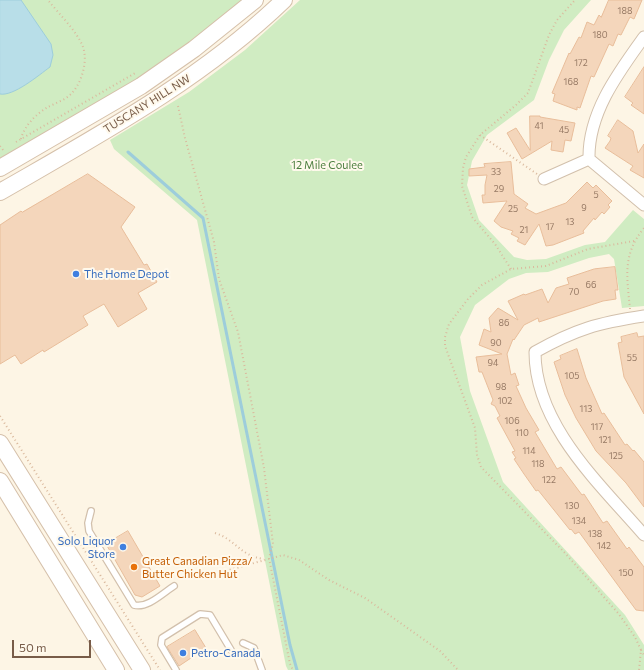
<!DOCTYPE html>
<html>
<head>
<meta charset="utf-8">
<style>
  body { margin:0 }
  #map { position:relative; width:644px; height:670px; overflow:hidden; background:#fdf5e5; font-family:Commissioner,sans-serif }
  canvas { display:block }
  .scale { position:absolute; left:12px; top:640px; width:79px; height:18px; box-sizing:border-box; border:2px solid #785c48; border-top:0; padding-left:5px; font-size:12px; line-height:14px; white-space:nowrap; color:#785c48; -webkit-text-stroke:3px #fff9ec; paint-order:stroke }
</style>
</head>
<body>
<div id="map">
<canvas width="644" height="670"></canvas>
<div class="scale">50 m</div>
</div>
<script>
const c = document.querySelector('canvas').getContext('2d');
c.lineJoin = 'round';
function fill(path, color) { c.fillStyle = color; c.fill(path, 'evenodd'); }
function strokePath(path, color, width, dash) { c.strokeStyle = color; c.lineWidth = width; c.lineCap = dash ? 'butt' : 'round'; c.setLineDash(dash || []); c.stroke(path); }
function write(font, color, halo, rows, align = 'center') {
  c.font = font + ' Commissioner,sans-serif'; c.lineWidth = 4; c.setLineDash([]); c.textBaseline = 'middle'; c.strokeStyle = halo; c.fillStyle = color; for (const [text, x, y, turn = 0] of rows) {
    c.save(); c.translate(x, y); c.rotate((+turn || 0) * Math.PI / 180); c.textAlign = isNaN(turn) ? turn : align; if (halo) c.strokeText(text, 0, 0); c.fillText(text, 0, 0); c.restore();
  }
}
const green = new Path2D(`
  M0,0H243L159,67L0,161Z
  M300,0H591L564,30L549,60L534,100L487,135L472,161L467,185L479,220L514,257L527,260L546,259L585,245L605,242L633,210L644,219V306L622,308L614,259L609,254L589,258L548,272L526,273L509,279L475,305L460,337L470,391L503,482L625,615L644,645V670H288L286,666L197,220L114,149L110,140L189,92L245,50Z`);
const water = new Path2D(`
  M0,0H21L51,44L53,55L50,67C39,75 13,97 0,94Z`);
const stream = new Path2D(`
  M128,152L203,218L290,645L297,670`);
const building = new Path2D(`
  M609,0H642L634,19L630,17L621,35L618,34L613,46L609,44L594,77L591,76L580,108L577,107V110L553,101L555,94L552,93L569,53L570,54L579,37L581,38L587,22L594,25L599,15L601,17Z
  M644,67V114L631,105L633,103L625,97Z
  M530,116H540V117L575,123L571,141L565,140L563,152L551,150L552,141L522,159L507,133L516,128L530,150Z
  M618,120L633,131L638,153L644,144V178L630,170L633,166L605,148L610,141L611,138L608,136Z
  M511,162L514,194L528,204L525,208L536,214L566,203L587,182L593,188L596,185L612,201L608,205L610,207L604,214L602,212L595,220L594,218L583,231L584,233L553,245L546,246L539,224L525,245L517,241L519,238L511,234L513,231L501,227L494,221L507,201L483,203L482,195H485V185L487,175L469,176V169L485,167L484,164Z
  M88,174L135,207L121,227L144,265L147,264L157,282L138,293L147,309L118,327L104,304L83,316L88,325L44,352L43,350L21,364L15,355L0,364V225L21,211L22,212Z
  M615,267L618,290H615L616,299L603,301L539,322L538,318L524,325L514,340L513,339L507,354L511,375L515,373L519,385L516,386L526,408L539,430L535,432L557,469L561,467L582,495L584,494L603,523L607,521L627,549L629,547L644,567V611L636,610L579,532L575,534L571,529L570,530L538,490L536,491L524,474L514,459L516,458L512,452L515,451L497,418L500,416L495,406L491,404L493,400L482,372H479L476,357L502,354L479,345L484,329L491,332L489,318L498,308L518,320L508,301L524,294L525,295L542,289L548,303L556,288L569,284L567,278L594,269Z
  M637,333L638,337L644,336V414L624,377L618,343L622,342L621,337Z
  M577,349L586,378L602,414L604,413L625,445L627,444L633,451L634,450L644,462V507L626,483L596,451L576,418L565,395L554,362L561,359L560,356Z
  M128,531L160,586L142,597L135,595L106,544Z
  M195,630L206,648L179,666L167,647Z`);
const path = new Path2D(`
  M178,106L185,138L214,242L219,279L238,332L264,468L273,544L269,558L290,664L293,670
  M480,135L537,174
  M21,139C24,126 36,114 48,107C55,103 66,100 72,93C82,82 88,61 83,47C77,31 58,13 48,0
  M16,142L137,72
  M0,146L3,150
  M634,241L588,249L546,266L511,269L482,285L468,299L449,324L445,337V346L475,428L477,455L481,467L565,553L618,613L635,637L641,650L639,670
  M511,269L495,244L472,217L462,186L463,168L466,157L480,135L516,105L528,93L549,35L557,20L575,0
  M630,309C627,277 622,255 644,228
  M0,416L160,670
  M215,533C235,539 240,556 264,559
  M222,572L283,555L299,560L329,580L365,598L440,651L458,670
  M641,650L644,655`);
const lane = new Path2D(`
  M91,511L88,523L89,531L134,605C147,609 163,593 174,586
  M243,643L254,648L262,670
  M176,670L161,645L162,638L200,614L210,615L231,650`);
const street = new Path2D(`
  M644,37C618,73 588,113 589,159L644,205
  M544,179L589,159
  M644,316C598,323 576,329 535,352C535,425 600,484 644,535`);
const secondary = new Path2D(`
  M0,168L141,86L194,49L255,0
  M0,192C99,135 201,80 284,0
  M0,443L142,670
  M0,481L116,670`);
const markers = [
  [76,274,4,"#3f7fe0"],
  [123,547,4,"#3f7fe0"],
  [134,567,4,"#e8710a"],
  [183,653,4,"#3f7fe0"]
];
const numberNames = [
  ["188",625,11],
  ["180",600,35],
  ["172",581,63],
  ["168",571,82],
  ["41",539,126],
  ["45",564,130],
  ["33",496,172],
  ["29",499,189],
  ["5",596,195],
  ["9",584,208],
  ["25",513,209],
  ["13",570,222],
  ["17",550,227],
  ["21",524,230],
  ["66",591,285],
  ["70",574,292],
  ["86",504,323],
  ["90",496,343],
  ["55",632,358],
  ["94",493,363],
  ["105",572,376],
  ["98",501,387],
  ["102",505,401],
  ["113",586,409],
  ["106",512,421],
  ["117",597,427],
  ["110",522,433],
  ["121",605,440],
  ["114",529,451],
  ["125",616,456],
  ["118",538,464],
  ["122",549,480],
  ["130",572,506],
  ["134",579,521],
  ["138",595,534],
  ["142",604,546],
  ["150",626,573]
];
const streetNames = [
  ["TUSCANY HILL NW",147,104,-32]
];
const parkNames = [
  ["12 Mile Coulee",327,165]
];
const shopNames = [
  ["The Home Depot",84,274],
  ["Solo Liquor",115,541,"right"],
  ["Store",115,554,"right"],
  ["Petro-Canada",191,653]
];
const foodNames = [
  ["Great Canadian Pizza/",142,561],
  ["Butter Chicken Hut",142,574]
];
fill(green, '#d0ecc2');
fill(water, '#b8dee8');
strokePath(water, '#9dcddb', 1);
strokePath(stream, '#9dcddb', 3);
fill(building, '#f4d6bb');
strokePath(building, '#e8bd9a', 1);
strokePath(lane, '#d2c0ac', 8);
strokePath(street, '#d2c0ac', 13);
strokePath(secondary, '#d5c0aa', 18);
strokePath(path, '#dab99d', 2, [1, 3]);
strokePath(lane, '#fff', 5.5);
strokePath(street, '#fff', 11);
strokePath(secondary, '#fff', 16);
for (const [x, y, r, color] of markers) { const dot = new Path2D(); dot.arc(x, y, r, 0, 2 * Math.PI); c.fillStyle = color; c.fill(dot); strokePath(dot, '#fff9ec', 1.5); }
write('9px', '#977a65', null, numberNames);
write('11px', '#785c48', '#fff9ec', streetNames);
write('11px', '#4d7f3f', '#fff9ec', parkNames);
write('11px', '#366cbe', '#fff9ec', shopNames, 'left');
write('11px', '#c56008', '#fff9ec', foodNames, 'left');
</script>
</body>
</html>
